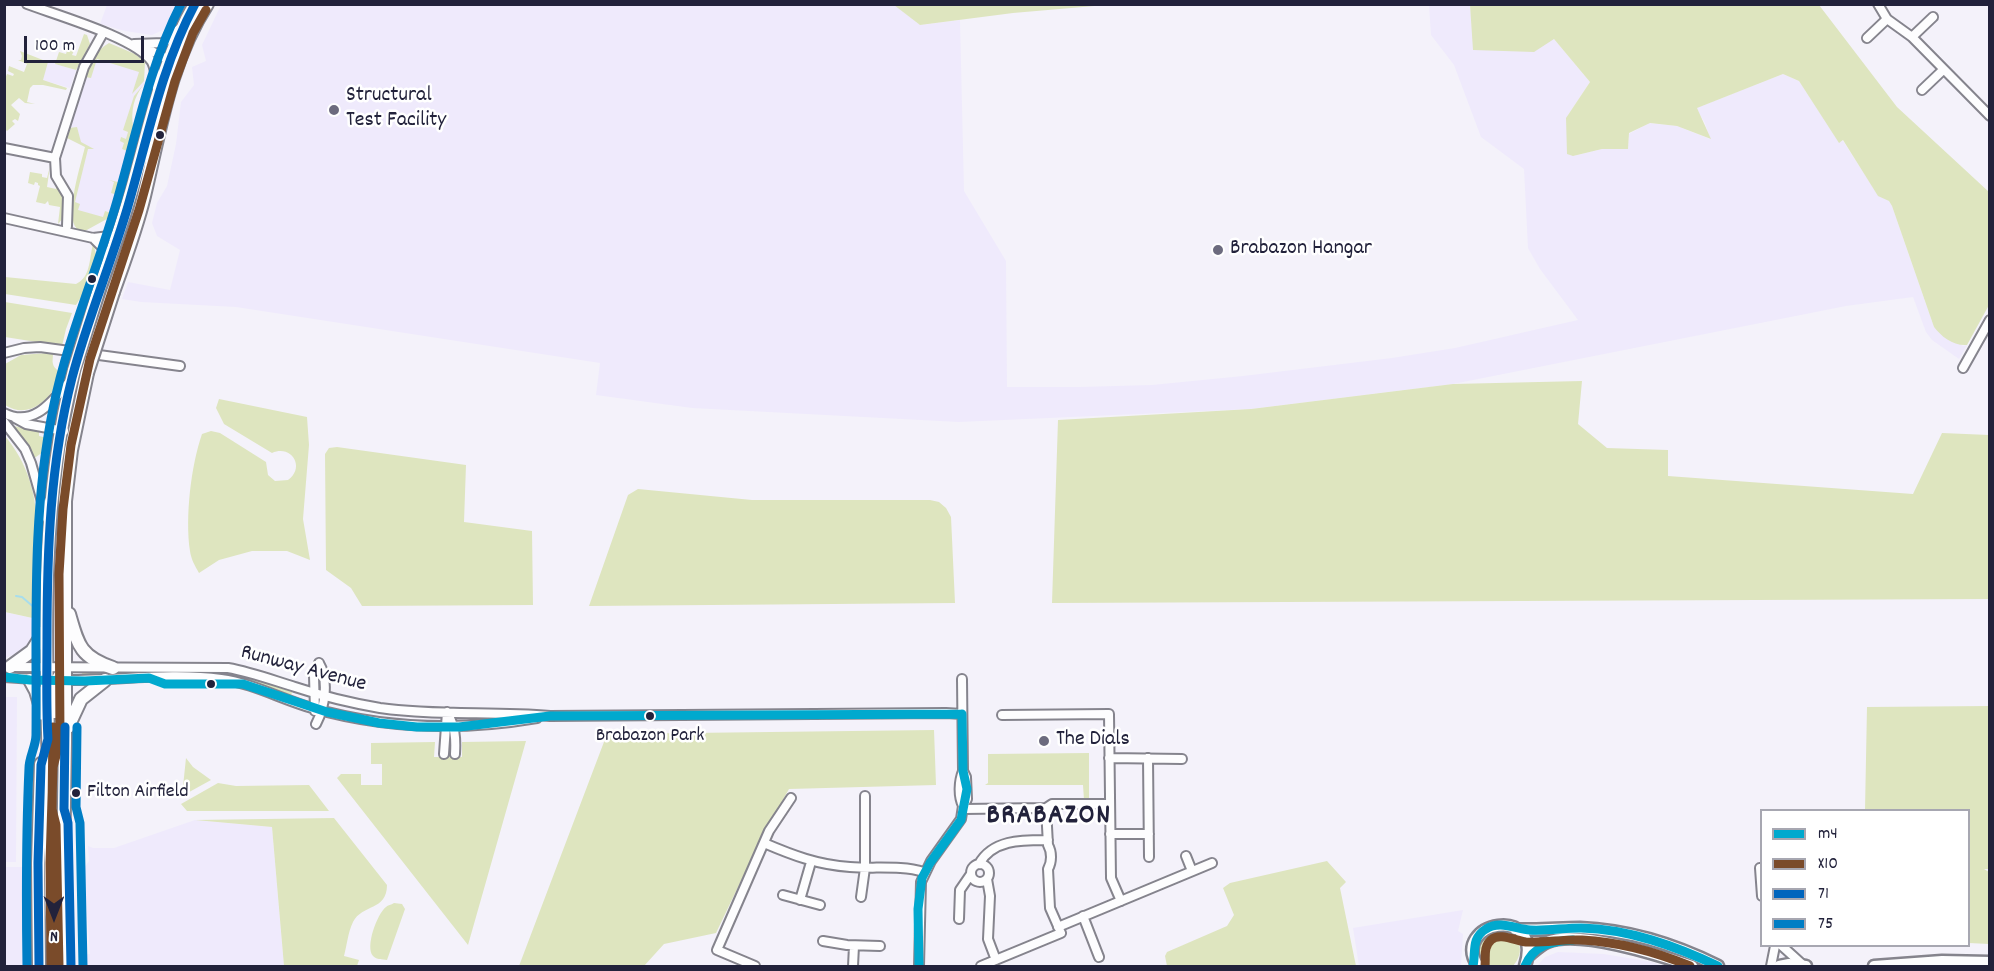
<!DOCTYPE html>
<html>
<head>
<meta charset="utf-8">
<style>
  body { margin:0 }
  #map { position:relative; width:1994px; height:971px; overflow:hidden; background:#f4f2fa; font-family:Dekko,sans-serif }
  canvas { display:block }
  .frame { position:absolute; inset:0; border:6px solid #22223b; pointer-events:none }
  .legend { position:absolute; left:1760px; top:809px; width:210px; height:138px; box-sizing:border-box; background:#fff; border:2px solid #a7a7b1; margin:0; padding:8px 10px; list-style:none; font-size:18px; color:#22223b }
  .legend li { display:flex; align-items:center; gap:12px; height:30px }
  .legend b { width:30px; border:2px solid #a7a7b1 }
  .north { position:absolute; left:24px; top:887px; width:60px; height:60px; -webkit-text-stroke:4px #fff; paint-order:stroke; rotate:180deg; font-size:16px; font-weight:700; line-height:24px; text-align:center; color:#22223b }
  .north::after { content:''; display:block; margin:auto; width:21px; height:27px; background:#22223b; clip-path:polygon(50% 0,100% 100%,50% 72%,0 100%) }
  .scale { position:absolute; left:24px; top:36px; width:120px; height:27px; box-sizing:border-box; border:3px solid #22223b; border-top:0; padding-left:8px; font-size:18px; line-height:21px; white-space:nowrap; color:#22223b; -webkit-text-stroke:4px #fff; paint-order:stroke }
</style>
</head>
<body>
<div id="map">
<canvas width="1994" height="971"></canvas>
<div class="frame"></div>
<ul class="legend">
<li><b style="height:8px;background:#00a9ce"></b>m4</li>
<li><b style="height:8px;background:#7a4b2a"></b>X10</li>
<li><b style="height:8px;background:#0065bd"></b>71</li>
<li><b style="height:8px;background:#007ec5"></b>75</li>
</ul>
<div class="north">N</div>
<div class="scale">100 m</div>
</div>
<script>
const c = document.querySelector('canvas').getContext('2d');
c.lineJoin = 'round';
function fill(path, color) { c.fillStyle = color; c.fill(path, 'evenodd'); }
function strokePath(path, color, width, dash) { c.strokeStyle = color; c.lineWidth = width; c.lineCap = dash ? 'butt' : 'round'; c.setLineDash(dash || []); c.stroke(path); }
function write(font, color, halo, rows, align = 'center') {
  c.font = font + ' Dekko,sans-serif'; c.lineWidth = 5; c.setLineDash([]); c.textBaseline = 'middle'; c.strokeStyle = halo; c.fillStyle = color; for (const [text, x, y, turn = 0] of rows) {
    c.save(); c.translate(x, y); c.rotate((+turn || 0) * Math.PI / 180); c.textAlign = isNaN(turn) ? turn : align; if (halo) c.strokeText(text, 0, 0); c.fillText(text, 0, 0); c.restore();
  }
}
const built = new Path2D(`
  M894,4L920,25L960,20L964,191L1006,261L1007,387H1079L1152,385L1243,376L1392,358L1455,348L1578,320L1540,269L1528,248L1524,169L1481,137L1454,65L1431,35L1429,5L1470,4L1474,50L1554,39L1590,82L1568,115L1573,156L1602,149H1628L1629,134L1649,123L1677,126L1710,139L1705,123L1696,108L1783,74L1799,81L1839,142L1843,141L1878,195L1889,201L1892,206L1934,327L1963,346L1967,345L1959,359L1932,340L1926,332L1913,297L1846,306L1453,384L1251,409L959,422L692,408L596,395L600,363L236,307L141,302L122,299L128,282L170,290L180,250L157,236L152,223L157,203L167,186L176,144L181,102L194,85L192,67L206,61L202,45L221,5Z
  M107,5V4L179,5L165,29L152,35L125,31L100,24Z
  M109,43L135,54L145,62L144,85L135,95L132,115L133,127L136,128L124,185L114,215L85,231L74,219L72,210L85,147L65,137L88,69L102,47Z
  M43,60L76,70L70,88L32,77Z
  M4,612L37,619L30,643L19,653L5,658Z
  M4,697H17L16,862H5Z
  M195,820L272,827L284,966H81L82,955L90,954L84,868L89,861L88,846L93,848H114Z
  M5,867H30L31,944L28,947L32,966H5Z
  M1463,910L1458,931L1463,934L1461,966H1359L1353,928Z
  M1558,952L1604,954L1652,962L1663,966H1537L1545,957Z`);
const green = new Path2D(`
  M894,5H1106L1013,13L920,25Z
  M1470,5H1819L1897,107L1989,192V305L1967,345C1953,346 1942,337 1934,327L1892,206L1889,201L1878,196L1843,140L1839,143L1799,81L1783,74L1697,108L1711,139L1677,126L1650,123L1629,133L1628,149H1602L1573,156L1567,154L1566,118L1590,82L1554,39L1534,52L1473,50Z
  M84,34L87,35L90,44L76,70L55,64L59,52L66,54L68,48H75L72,55L76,56Z
  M109,43L135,54L145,62L144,81L132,94L139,72L97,59L91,78L85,77C90,63 96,50 109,43Z
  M20,51L48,62L43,80L67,88L66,90L43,85H33L30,88L27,102L35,104L25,103L19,98L11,105L20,114L18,121L15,119L12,121L15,124L7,131L4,128V81L7,74L13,76L14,74L8,71L9,66L24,72L27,64L18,60H21L22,56Z
  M144,84C133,98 131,111 133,127L136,128L124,185L114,215L85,231L77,229C64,216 81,164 85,147L65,137L69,128L77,127L81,142L94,149H88L75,202L80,204L78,210L103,217L105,211L111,213L117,195L111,193L114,182L109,180L118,182L127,151L122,149L124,143L120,141L121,137L126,139L128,132L123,130L134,96Z
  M50,166L47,187L56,189L57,184L65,193L64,217L58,224L60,207L49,205L48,201L45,204L36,202L40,186L38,185V183L35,182L34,185L28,183L30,172L42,174V177L47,178Z
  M93,244C98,257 97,264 92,277L90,276L88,286L76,305L5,294V277L76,284C91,277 89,259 93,244Z
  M5,302L72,313L66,329L62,346L5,337Z
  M47,353L53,354C53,358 52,361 53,364C54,369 60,370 60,376C60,380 56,385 54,389C42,407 24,417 5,405V364L21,355Z
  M1582,381L1578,424L1607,448L1668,450V476L1913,494L1942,433L1989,435V599L1052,603L1058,420L1251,409L1453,384Z
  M219,399L307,417L309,445L303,519L310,560L287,551H252L219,560L199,573C195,566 191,559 190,551C185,517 191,466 202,434L211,431L220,433L266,462L268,475L275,481L288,480C306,467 291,444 272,453L224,424L216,408Z
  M10,425L39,432V436L48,438L46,450L33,459L32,453L29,445L22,443Z
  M5,436C51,491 34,553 37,619L5,612Z
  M337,447L466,465L464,522L532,531L533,605L362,606L351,588L326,570L325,454L329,448Z
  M638,489L752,500H930L939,502L946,508L951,517L955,603L589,606L628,495Z
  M82,671L225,673L248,677L292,692L291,696L242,680L82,677Z
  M1989,706L1990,869H1984L1989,872V944L1969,943L1968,810H1865L1867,707Z
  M934,730L936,785L789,789L761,839L716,933L664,944L644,966H519L607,734Z
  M526,741L468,945L337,778L341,774H361V785H382V764H371V743L435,742L434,757H462V742Z
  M1089,753V800H1084L1083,785H985L988,783V754Z
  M186,758L193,767L211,780L182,796Z
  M218,783L236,786L309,785L329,811H187L181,804Z
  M334,818L387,885C387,911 362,904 353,922C348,932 347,945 344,956L359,960L357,966H284L272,827L195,820Z
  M1327,861L1346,882L1340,888L1356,966H1167L1165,956L1167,952L1227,926L1234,915L1223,888L1230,883Z
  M394,903L402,904L405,909L387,960C382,959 377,960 373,956C365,947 377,914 386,907C388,905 391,905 394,903Z
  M1502,930C1520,936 1526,951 1513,966C1506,966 1495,969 1488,966C1477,963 1478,944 1484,937C1489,932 1495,931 1502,930Z`);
const stream = new Path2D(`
  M16,596L22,597L36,609`);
const street = new Path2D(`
  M27,4C56,15 137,38 152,62C156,70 156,80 157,89
  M1878,4L1887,19L1912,37L1990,116
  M1912,37L1933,17
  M1867,38L1887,19
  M134,44L164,43L179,29
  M144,47L173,62
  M1922,90L1943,70
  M4,148L55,158
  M4,218L93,238L118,235
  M67,226L68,196L56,176L55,158L84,67L103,33
  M93,238L102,247L109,259
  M4,353L24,348L40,347L180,366
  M1963,368L1990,320
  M4,413C33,428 52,402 69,382
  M15,418L26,424L64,431
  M4,422L25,449L31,463L47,519
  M10,667L228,668C251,672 272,680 295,687C322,696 351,703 380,708C436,716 494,711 550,716L946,713L962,714
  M4,677L49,680
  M962,679L963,771C959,781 958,796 963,806
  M61,680C112,681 171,672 221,679C252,683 281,699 312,708C386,729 461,731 537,718
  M315,711L314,676L319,663
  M447,712C455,726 456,738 455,754
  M1002,715L1109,714L1111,878L1121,901
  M316,724C325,707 329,680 319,663
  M444,754L447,712
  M1109,758L1182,759
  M1148,758L1149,857
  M963,809L1046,808L1052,804H1109
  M1110,834H1149
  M764,843C792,855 818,865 850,867C875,869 900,865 924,872
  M1186,856L1192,871
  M979,864C993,839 1023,840 1048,840
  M971 873a9 9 0 1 1 18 0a9 9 0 1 1-18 0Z
  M1760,868L1762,896
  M987,879L990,896L988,939L996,960
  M783,895L820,905
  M861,897L865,868V796
  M800,900L811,862
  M1083,916L1099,957
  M959,919L960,890L971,874
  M1058,927L1212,863
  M823,941L847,945L880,946
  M1782,946L1803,965
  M755,966L717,950L769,831L791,798
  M853,966L854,946
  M919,966L921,882L931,861L961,819L963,806L967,799L966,777L963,771
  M981,966L1061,933L1050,908L1048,869C1052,862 1052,852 1048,845L1046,808
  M1771,966L1775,946`);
const secondary = new Path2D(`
  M1515,929C1537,931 1558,928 1580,928C1628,930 1676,945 1718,966
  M1528,956C1534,951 1540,945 1547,942C1579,929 1659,955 1692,966
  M1478,966C1449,922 1545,903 1525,966
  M1779,966L1789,964L1806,966
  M1874,966L1942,961L1990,962`);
const primary = new Path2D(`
  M99,289C112,251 126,213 136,174C152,117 164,57 195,4
  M113,292C124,261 136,229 144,196C160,130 169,63 207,4
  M69,614C78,645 80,657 113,668
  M10,667L32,651L46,629
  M30,680L36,691L43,714
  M55,712L57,680L65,668
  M68,727L81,699L105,680
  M39,966L38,863L41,764
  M54,966C50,900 51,834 49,767C45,635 40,500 74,370
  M64,966L62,925L65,742V501L71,450L87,373`);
const primaryBridge = new Path2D(`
  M74,370L99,289
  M87,373L113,292`);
const bus1 = new Path2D(`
  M4,677L30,680L85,681L149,678L165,684H243L327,712L379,723L417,727H459L550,716L962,714
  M919,966L918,909L922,878L930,863L961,820L967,789L963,771L962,714
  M1473,966C1476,952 1471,938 1486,929C1499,920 1516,929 1530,930C1547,931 1564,928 1581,928C1629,929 1675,946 1718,966
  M1525,966C1534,945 1551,941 1573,940`);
const bus2 = new Path2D(`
  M53,727L52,809L56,825L59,966
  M51,966L50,863L53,767L60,740L59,574L63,509L71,445L90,359L139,210L175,81L193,33L206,10
  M1485,966C1486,957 1483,947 1491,940C1499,932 1516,941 1526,942C1545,943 1564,939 1582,940C1619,942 1656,952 1690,966`);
const bus3 = new Path2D(`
  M65,727L64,809L68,823L71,966
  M39,966L38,863L41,765L48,739C46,706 47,673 47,639C47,551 50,464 72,378C87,320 111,264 128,206C148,137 161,68 195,4`);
const bus4 = new Path2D(`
  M77,727L76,807L80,823L83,966
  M27,966C26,900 26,834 29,768C29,757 36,746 36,735C37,625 31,517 53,409C67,338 97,271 117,201C136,135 149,67 181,4`);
const markers = [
  [334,110,6,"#6c6b7e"],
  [160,135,5,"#22223b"],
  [1218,250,6,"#6c6b7e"],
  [92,279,5,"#22223b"],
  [211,684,5,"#22223b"],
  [650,716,5,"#22223b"],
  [1044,741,6,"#6c6b7e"],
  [76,793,5,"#22223b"]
];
const busNames = [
  ["Brabazon Park",650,737],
  ["Filton Airfield",87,793,"left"]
];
const poiNames = [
  ["Structural",346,97],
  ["Test Facility",346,122],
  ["Brabazon Hangar",1230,250],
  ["The Dials",1056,741]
];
const streetNames = [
  ["Runway Avenue",303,670,15]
];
const districtNames = [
  ["BRABAZON",1049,818]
];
fill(built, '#efeafc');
fill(green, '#dee5bf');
strokePath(stream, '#a8ddec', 2);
strokePath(street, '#85848d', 12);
strokePath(secondary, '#85848d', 15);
strokePath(primary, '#85848d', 16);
strokePath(street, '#fdfdfe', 8);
strokePath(secondary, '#fdfdfe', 10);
strokePath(primary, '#fdfdfe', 12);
strokePath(primaryBridge, '#85848d', 16, []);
strokePath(primaryBridge, '#fdfdfe', 12);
strokePath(bus1, '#00a9ce', 9);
strokePath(bus2, '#7a4b2a', 9);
strokePath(bus3, '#0065bd', 9);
strokePath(bus4, '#007ec5', 9);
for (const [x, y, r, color] of markers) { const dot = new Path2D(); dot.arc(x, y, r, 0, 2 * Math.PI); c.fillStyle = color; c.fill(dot); strokePath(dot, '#fff', 2); }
write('20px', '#22223b', '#fff', busNames);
write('22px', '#22223b', '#fff', poiNames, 'left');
write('22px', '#22223b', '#fff', streetNames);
c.letterSpacing = '1.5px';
write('bold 28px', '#22223b', '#fff', districtNames);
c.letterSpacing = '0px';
</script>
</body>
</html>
